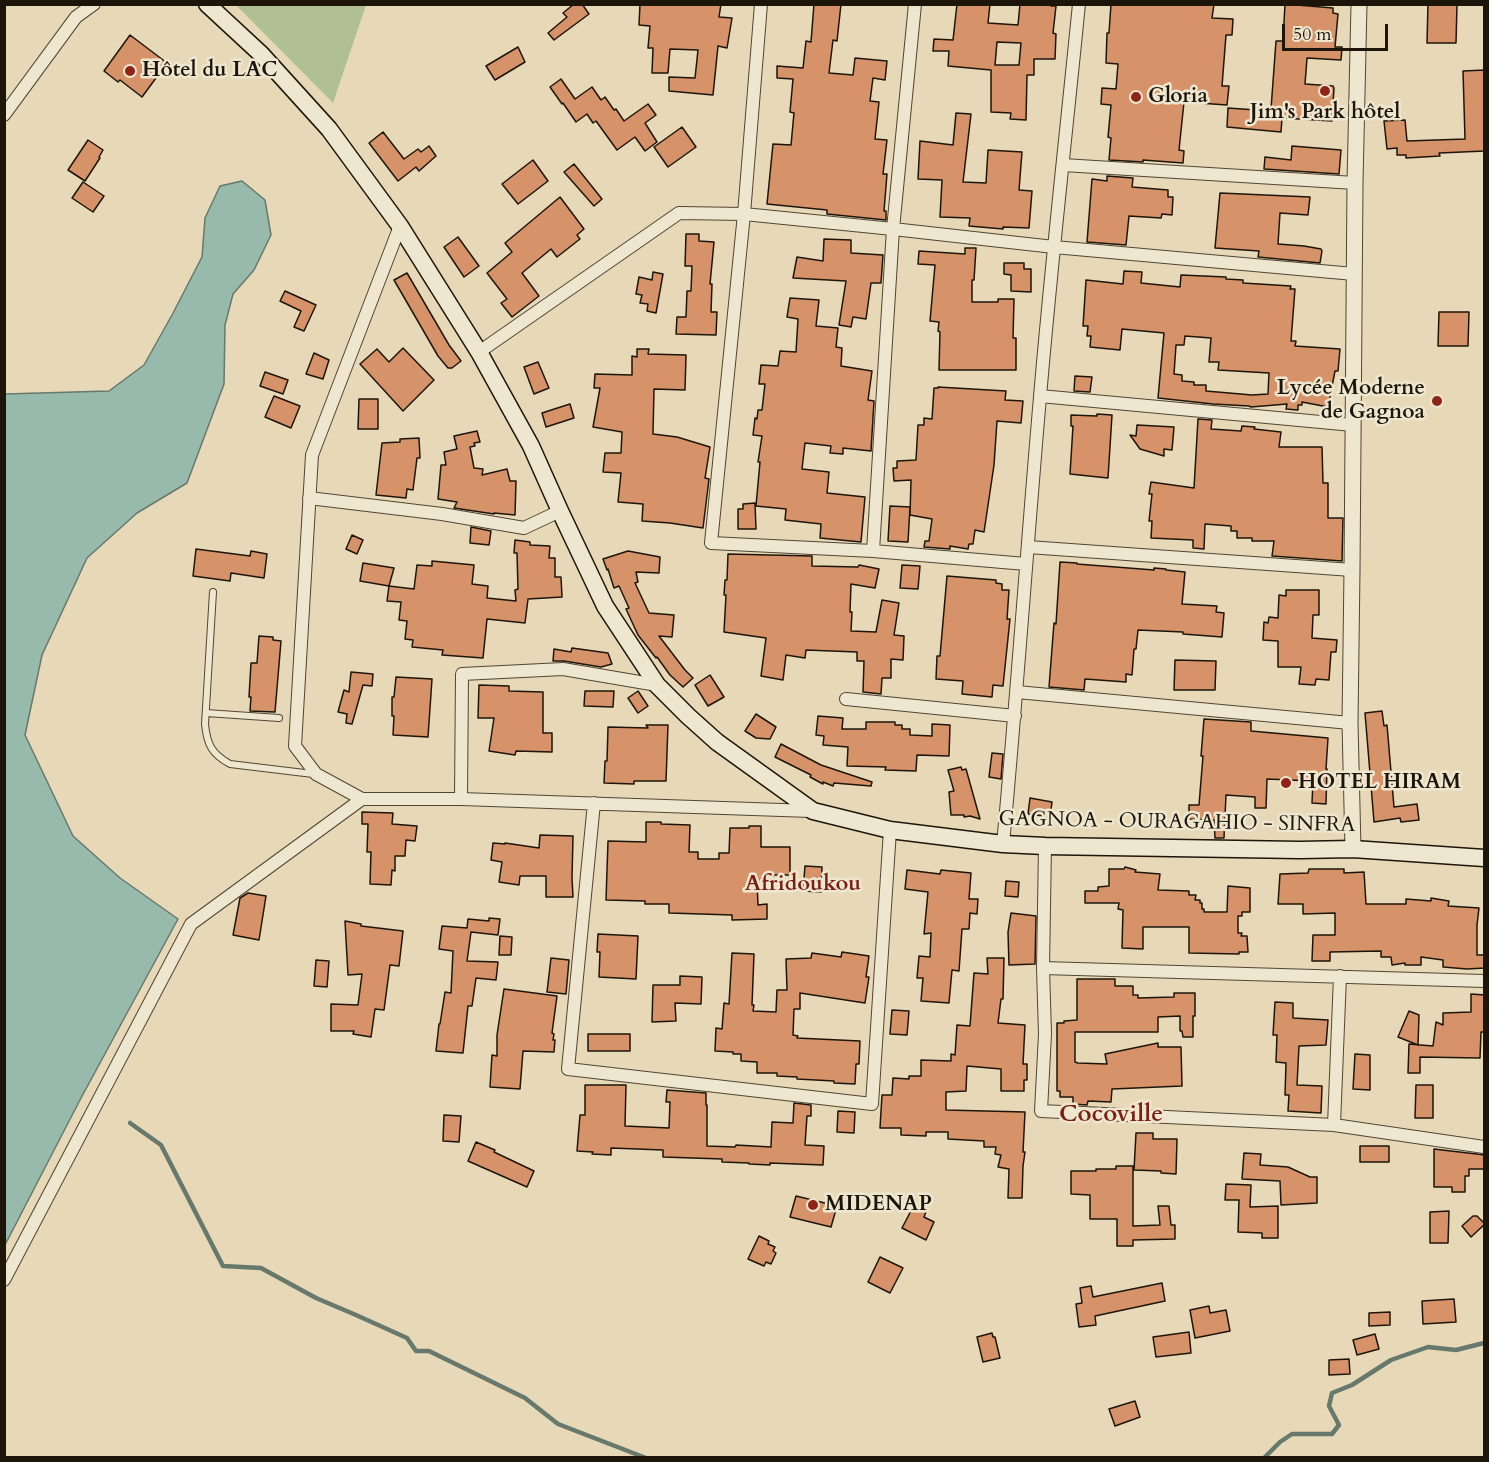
<!DOCTYPE html>
<html>
<head>
<meta charset="utf-8">
<style>
  body { margin:0 }
  #map { position:relative; width:1489px; height:1462px; overflow:hidden; background:#e7d8b7; font-family:Cardo,serif }
  canvas { display:block }
  .frame { position:absolute; inset:0; border:6px solid #1e150a; pointer-events:none }
  .scale { position:absolute; left:1282px; top:24px; width:106px; height:27px; box-sizing:border-box; border:3px solid #1e150a; border-top:0; padding-left:8px; font-size:18px; line-height:21px; white-space:nowrap; color:#1e150a; -webkit-text-stroke:4px #efe6d0; paint-order:stroke }
</style>
</head>
<body>
<div id="map">
<canvas width="1489" height="1462"></canvas>
<div class="frame"></div>
<div class="scale">50 m</div>
</div>
<script>
const c = document.querySelector('canvas').getContext('2d');
c.lineJoin = 'round';
function fill(path, color) { c.fillStyle = color; c.fill(path, 'evenodd'); }
function strokePath(path, color, width, dash) { c.strokeStyle = color; c.lineWidth = width; c.lineCap = dash ? 'butt' : 'round'; c.setLineDash(dash || []); c.stroke(path); }
function write(font, color, halo, rows, align = 'center') {
  c.font = font + ' Cardo,serif'; c.lineWidth = 5; c.setLineDash([]); c.textBaseline = 'middle'; c.strokeStyle = halo; c.fillStyle = color; for (const [text, x, y, turn = 0] of rows) {
    c.save(); c.translate(x, y); c.rotate((+turn || 0) * Math.PI / 180); c.textAlign = isNaN(turn) ? turn : align; if (halo) c.strokeText(text, 0, 0); c.fillText(text, 0, 0); c.restore();
  }
}
const green = new Path2D(`
  M236,5H366L333,103Z`);
const water = new Path2D(`
  M242,181L265,200L271,235L254,270L233,294L225,325L224,384L187,483L137,513L87,558L42,655L25,735L73,836L120,878L178,919L81,1098L5,1245V394L109,391L144,365L172,315L202,257L205,218L220,186Z`);
const stream = new Path2D(`
  M130,1123L161,1145L223,1266L261,1268L316,1298L356,1315L407,1338L416,1351H429L525,1398L558,1424L646,1458
  M1264,1458L1280,1442L1292,1434H1332L1339,1425L1329,1406L1332,1393L1352,1385L1391,1360L1428,1347L1456,1350L1484,1343`);
const building = new Path2D(`
  M574,4H582L589,14L554,40L548,33L567,17L563,13Z
  M640,4H721L719,17L732,18L727,48L718,46L713,95L669,91V77L695,78L698,50L670,49L668,73H652L653,48H648L650,26L639,25Z
  M814,4H841L837,41L833,40L829,73L853,75L855,58L887,61L885,80L873,78L870,101L879,102L875,139L887,140L883,174H887L884,211H886V220L827,214V210L767,204L773,144L791,145L794,113L790,112L793,79L777,78V66L803,68L806,41L811,42Z
  M957,4H990L988,23L1018,25L1020,4H1051V6H1056L1053,33L1056,34L1055,59H1034V75H1027L1026,120L1010,119L1011,113L991,112V70L948,66L949,51H933L934,39L953,40ZM997,42L1021,43L1019,65H995Z
  M1111,4H1214L1212,18L1233,19L1232,35H1226L1222,86H1229L1227,105L1184,102L1179,150L1184,151L1183,163L1143,160V162L1109,160L1111,138L1108,137L1111,105L1101,104L1102,88L1116,89L1118,64L1106,63L1107,33H1109Z
  M1285,4L1333,8V13L1338,14L1335,47H1342L1341,60L1307,58L1305,84L1333,86L1334,88L1332,121L1282,118L1281,132L1227,127L1228,108L1256,110V108L1271,109L1276,41H1283Z
  M1428,4H1457L1456,43H1427Z
  M130,35L167,63L142,97L120,80L118,82L104,71Z
  M518,47L525,62L495,80L486,66Z
  M1485,70V151L1439,153L1440,156L1406,158V155H1397V148L1387,149L1384,121L1405,120L1407,141L1465,139L1463,71Z
  M561,79L575,99L592,87L601,100L605,97L614,110L616,109L624,121L648,104L656,115L645,123L657,142L645,151L635,137L617,150L596,121L593,123L587,114L576,122L563,103L562,104L550,87Z
  M956,113L971,114L963,182L986,183L988,150L1022,152L1019,190L1032,191L1029,228L1003,227V229L969,226L970,218L940,217L942,180L918,179L920,141L953,145Z
  M682,127L696,147L668,167L654,147Z
  M383,132L404,159L418,149L421,152L429,146L436,156L419,171L416,167L398,181L369,143Z
  M88,140L103,150L99,157L100,158L85,181L68,170Z
  M1292,146L1341,150L1339,174L1264,169L1265,157L1291,160Z
  M533,160L548,181L518,204L502,184Z
  M574,164L602,199L594,206L564,172Z
  M1107,176L1133,178L1132,187L1168,190V197H1173L1172,215L1162,214L1161,218L1129,216L1126,245L1087,242L1092,179L1107,181Z
  M83,182L104,196L93,212L72,198Z
  M1220,193L1310,197L1308,215L1280,213L1278,244L1304,246L1321,249L1322,251L1320,263L1258,257L1259,251L1215,248Z
  M560,197L584,229L577,235L580,239L557,257L551,249L522,273L539,296L512,317L501,303L507,299L487,273L512,252L505,243Z
  M686,234H699V241L714,242L710,284H712L711,312H717L716,335L676,334L677,317H686L687,291H691L692,266H685Z
  M458,237L479,266L464,277L444,247Z
  M824,239L851,240V253L883,255L881,283H871L866,319L853,317L851,327L839,325L846,281L793,278L797,257L823,261Z
  M965,248H976L974,280H972V302H998V299H1014L1013,338H1016V370H939L940,332L938,331L939,322L930,321L935,265L918,264L919,251L965,254Z
  M1004,263H1024V269H1031V292L1011,291V275L1004,274Z
  M1124,271L1142,272L1141,283L1180,287L1181,275L1226,277V279L1243,280V283L1291,286L1290,289H1295L1291,341H1296L1295,346L1340,349L1338,371H1335L1328,407L1302,402V405H1298V410L1286,409L1287,404L1251,407L1249,406L1213,404L1158,398L1164,333L1122,329L1120,350L1090,347L1091,336H1087L1088,326H1083L1086,280L1123,284ZM1185,336L1211,338L1209,362H1219L1218,370L1269,373L1268,394L1252,395L1206,391V385H1194V382L1182,381V375L1174,374L1176,345H1184Z
  M653,272L663,274L656,313L647,311L648,304L640,303L642,295L636,294L639,277L652,280Z
  M407,273L449,345L461,361L452,368H448L438,356L394,280Z
  M285,291L316,305L304,331L294,327L301,311L280,301Z
  M790,298L819,300L816,326L838,328L836,347L842,348L841,366L872,371L868,400L874,401L871,451L843,448V454L830,453L831,446L805,443L802,469L829,472L827,493L865,497L861,542L820,538L821,524L785,520L786,509L756,506L760,462H758L762,436L753,435L755,418L757,419L758,410H762L765,384H759L761,365L778,366L780,351L796,352L798,319L787,317Z
  M1439,312H1469L1468,346H1438Z
  M403,348L434,380L403,411L360,364L377,349L389,362Z
  M637,349H649L648,354L686,355L685,390L654,389L653,434L677,437L710,447L705,478L709,479L703,528L670,523L642,521L643,504L618,502L621,473L603,472L605,453H621L622,432L593,427L600,388H594L595,374L632,375V356L637,357Z
  M314,353L329,360L323,379L306,374Z
  M538,362L549,388L534,394L524,367Z
  M265,372L288,380L283,394L260,386Z
  M1075,376L1092,377L1090,392L1074,391Z
  M938,387L1006,391L1005,400L1023,401L1021,423L997,421L994,465L984,532L975,530L973,544H969L968,549L950,546V549L924,547L925,541H929L932,519L910,515L911,480L894,481L893,468H897V461L916,460L918,425H924V418L932,419L934,388H938Z
  M274,396L300,406L291,428L265,417Z
  M359,399H378V429H358Z
  M570,404L574,418L546,427L542,413Z
  M1097,414L1112,415L1108,478L1070,474L1073,426H1071V415L1097,416Z
  M1198,419L1212,420L1211,429L1241,431L1242,426L1255,427L1254,429L1281,432L1279,447H1322L1323,483H1328V518H1343L1342,561L1272,556L1274,541H1252V538H1237V531H1231V526L1205,524L1204,549L1193,548V540L1151,538L1152,521H1149L1152,494H1149L1151,482L1194,488Z
  M1137,425L1174,427L1172,450L1164,449V456L1140,449L1130,435L1136,436Z
  M477,431L480,442L474,443L475,446L470,447L474,468L483,469L482,475L507,469L510,481H516L515,515L494,513V514L454,508L457,502L438,499L441,465H446L444,452L457,449L454,436Z
  M419,438L420,458H417L413,490L407,489L406,498L376,495L382,443L400,442V439Z
  M755,503L756,529H738V509H743V504Z
  M890,506L910,507L908,542L888,541Z
  M471,527L491,531L489,545L470,543Z
  M352,535L363,540L357,554L346,549Z
  M515,540L530,542V545L550,546L549,558H555V577H561L562,597L528,599L525,623L487,619L483,658L442,655L443,650L412,647L413,640L405,639L407,621L399,620L401,602L387,601L389,586L414,589L417,565L432,566V561L474,565L472,584L488,586L487,598L516,601L515,590L518,589L517,553H514Z
  M196,549L250,556L251,551L267,554L264,578L231,573L230,581L193,576Z
  M628,551L660,557L659,573L636,572L638,582L635,583L649,613L674,615L672,637L659,636L685,670L693,678L683,687L670,675L657,657L656,658L638,635L626,609L629,608L619,586L614,588L608,569L607,570L603,559Z
  M728,554L812,556V566L858,567L859,565L879,569L875,588L851,584L850,612H852L851,631L876,632L882,600L899,603L894,635L904,636L903,660L891,659V678H882L881,694L863,692L864,661H857V652L806,650L805,658L786,655L783,680L761,676L766,638L724,632L726,595H724L725,580H727Z
  M1060,562L1077,563V564L1154,570V568L1166,569V570L1185,572L1182,604L1217,606L1216,612L1224,613L1222,637L1183,634V632L1138,630L1136,649H1134L1132,675L1126,674V682L1085,679L1084,690L1049,687L1054,623L1056,624Z
  M363,563L394,568L389,586L360,581Z
  M902,565L920,566L918,589L900,588Z
  M947,576L996,580V583L1002,584V590H1009L1007,619H1010L1003,686L993,685L992,697L962,694L963,681L936,679L937,656H940Z
  M1286,590H1319V615H1313L1312,638L1337,640L1336,652H1331L1329,680L1316,679L1315,685L1299,684L1301,667H1278V641L1263,640L1264,622L1268,623L1269,617L1278,618L1279,595L1286,596Z
  M259,636L273,637V640L281,641L275,712L250,711L251,697H249L251,663H257Z
  M572,648L608,653L612,664L601,667L564,661H553L554,649L571,652Z
  M1175,660L1216,661L1215,690H1174Z
  M351,672L373,674L372,686L363,685L352,724L346,723L347,714L338,712L344,690L349,692Z
  M710,675L724,697L708,706L695,685Z
  M396,677L432,679L428,737L393,735L394,716H392V697H394Z
  M479,685L509,686V691L543,692V733H552V752L516,751L515,755L489,751L494,718H478Z
  M585,691H614L613,707L584,706Z
  M638,691L648,706L638,713L628,698Z
  M1382,711L1384,726L1387,725L1394,807L1417,804L1419,820L1401,822L1400,818L1374,822L1365,713Z
  M756,714L776,727L770,739L756,738L745,731Z
  M818,716L843,718L842,729H866V722H895V725H902V729H910V735L932,736V724L950,725L949,756L917,755L916,771L885,770L886,767L847,766L848,747L823,745L824,736L816,735Z
  M1204,719L1251,722V731L1328,738L1326,769H1327L1326,804L1312,803L1313,781L1267,779L1266,808H1255V797L1226,795L1224,838H1215L1214,820L1189,819V805H1199L1203,756H1201Z
  M646,725H668L666,781H634V784L604,783L605,761H607L608,727L648,728Z
  M781,744L821,765L872,782L871,786L834,783L833,786L823,782V784L810,777L811,775L775,757Z
  M992,753L1003,754L1001,779L989,777Z
  M961,767L962,770L966,769L980,819L970,816L964,817V815H951L949,792L954,791L948,770Z
  M1030,798L1052,802L1050,817L1028,814Z
  M362,812L393,813L392,824L417,826L415,841L406,840L405,856H395V871L392,870L391,885L370,884L371,852H367L368,824H362Z
  M646,822H661V824L690,825L689,852H698V859H719V853H729L730,828H749V826H761V847H790V875H773V880H760V882H757L758,905L767,904V919L732,920V915L669,913V904H645V901L606,900L608,841L646,842Z
  M540,835L573,836L572,878L573,897H546V876H520L519,885L499,882L502,862L491,860L493,843L505,844V843L539,848Z
  M805,866L822,867L821,892L803,891Z
  M1125,867L1136,870L1135,872L1160,874L1158,890L1189,891V895H1196L1195,900H1200V903H1202V909H1204V912H1227L1228,886L1250,888V912H1242V916H1238V933H1242L1241,936H1247L1248,952H1239V954L1189,953V927H1143V949L1122,948L1123,910L1118,909L1119,903H1085V891H1098V887L1109,886V869H1124Z
  M1309,869H1344V873L1364,872L1366,904H1406V899L1431,901V898L1449,901L1448,906L1479,908L1477,925V955H1485V968L1467,969L1443,967V960L1421,957V965H1405V963L1392,965L1391,957H1381V951L1330,952V961H1312L1313,935H1335V913L1303,914V904H1278L1280,874L1308,873Z
  M907,870L940,874L941,870L971,873L969,899H978L977,914L970,913L969,929H962L959,971L952,970L949,1003L921,1001L923,978H917L919,956L930,957L931,933L924,934L928,892L905,889Z
  M1006,881L1019,882L1018,897L1005,896Z
  M248,893L266,896L259,940L233,935L240,898Z
  M1011,913L1036,916L1035,964L1009,965L1008,932Z
  M489,918L500,919L498,935L471,932L467,961L498,962L496,980L476,978L472,1006H468L463,1053L436,1051L439,1024H440L445,992L451,993L453,951L439,949L442,926L467,928L468,919L489,921Z
  M345,921L361,924V926L403,931L399,966L390,965L384,1010L375,1009L371,1037L353,1034L354,1031H331V1004L358,1005L362,974L348,975Z
  M598,934L638,936L636,979L599,977L600,952H597Z
  M500,936L512,937L511,955H499Z
  M842,952L869,956L866,977H869L865,1003L800,993V1009H794L793,1035L798,1036L797,1038L860,1041L859,1064H856L855,1084L834,1083V1081L797,1079V1077L777,1076V1073H757V1062L741,1061V1054H733V1052L715,1051L716,1028L722,1029L724,1003L729,1004L732,953L754,954L752,1005H754L753,1011L776,1012L777,990H787L786,959L811,958L812,953L841,957Z
  M551,958L569,960L566,994L547,992Z
  M987,958H1004L1003,999H1001L998,1023L1025,1025L1023,1064H1027V1080H1024V1091H1001V1069L967,1066L966,1091L946,1092V1110L1025,1112L1023,1152H1025L1023,1166L1022,1198H1008L1009,1169L998,1167L1001,1155L995,1154L996,1147H984V1141L948,1139V1132H926V1136L901,1135V1128H880L882,1095H892L893,1078L909,1079V1076H921V1060L951,1061V1054L955,1055L957,1025L970,1026L974,973L988,974Z
  M316,960L329,961L327,987L314,986Z
  M680,976L702,977L701,1004L675,1003L676,1021L652,1022L653,985H680Z
  M1077,979H1115V986H1133V995H1138V998L1174,997V993H1195V1016H1193V1037H1183L1182,1031H1180V1016L1158,1017V1032H1075V1062L1078,1063L1107,1064L1105,1054L1158,1043V1047H1181L1182,1086L1112,1089L1111,1102L1088,1101L1087,1105L1073,1104V1097H1060V1091H1057V1023H1064V1021L1077,1020Z
  M504,989L557,996L552,1033L554,1034L553,1040H555L554,1052L523,1051L520,1089L490,1087L492,1055L497,1056V1035Z
  M1471,994L1485,995L1484,1032H1481L1480,1058L1420,1057V1073H1408L1409,1044L1433,1046L1436,1022L1443,1025V1013L1471,1012Z
  M1275,1002L1293,1003V1018L1328,1020L1326,1045L1299,1046L1297,1085L1322,1086L1321,1113L1288,1111L1289,1095H1285L1286,1063L1276,1062L1277,1035H1273Z
  M892,1010L909,1011L907,1035L890,1034Z
  M1409,1011L1419,1015L1418,1045L1398,1037Z
  M588,1034H630V1051H588Z
  M1355,1054L1370,1055V1090L1353,1089Z
  M585,1085H626L625,1126L669,1128L670,1102H666L667,1090L706,1093V1105H707V1146L735,1147L736,1145L771,1147L772,1122L793,1123L794,1103L811,1105V1116H807L805,1145L824,1146L823,1165L770,1163V1165L749,1164V1163L722,1162V1159L663,1157V1150L611,1148V1155L592,1154L593,1152L577,1151L580,1115H585Z
  M1416,1085H1433V1118H1415Z
  M838,1111L855,1112L854,1133L837,1132Z
  M444,1115L461,1116L459,1142L443,1141Z
  M1136,1133H1153V1139H1177L1176,1174L1161,1173V1171L1134,1170Z
  M476,1142L495,1150L494,1152L534,1171L527,1187L468,1161Z
  M1360,1146H1389V1162H1360Z
  M1434,1149L1485,1155V1169H1469V1176H1465V1192H1452V1187H1434Z
  M1244,1153L1261,1154L1260,1165L1288,1167L1310,1177H1317V1203L1281,1205L1280,1181L1242,1179Z
  M1116,1166H1133V1226L1160,1225L1158,1206H1169L1171,1225H1175V1239L1133,1240V1246H1117V1219H1090V1195L1071,1194V1171H1096V1169H1116Z
  M1226,1184L1251,1185L1250,1207L1278,1206V1238H1262V1233L1238,1232L1239,1200H1225Z
  M796,1196L837,1206L831,1227L790,1217Z
  M914,1205L926,1212L924,1217L934,1222L926,1240L902,1228Z
  M1449,1211L1448,1243H1430V1212Z
  M1473,1216H1477L1485,1224L1471,1237L1462,1226Z
  M759,1236L769,1241L768,1244L775,1247L773,1251L776,1253L771,1264L766,1262L764,1266L748,1259Z
  M880,1257L903,1268L890,1293L868,1282Z
  M1162,1283L1165,1301L1095,1316L1096,1325L1079,1327L1076,1304L1082,1303L1080,1288L1091,1286L1093,1297Z
  M1454,1299L1456,1322L1423,1324L1422,1301Z
  M1209,1306L1210,1313L1226,1310L1230,1331L1195,1338L1190,1310Z
  M1390,1312V1325L1369,1326V1313Z
  M1189,1332L1191,1353L1156,1357L1153,1337Z
  M992,1333L993,1337H995L1000,1358L983,1362L977,1337Z
  M1375,1334L1379,1349L1357,1355L1353,1340Z
  M1349,1359L1350,1374L1329,1375V1360Z
  M1135,1401L1140,1417L1115,1426L1109,1409Z`);
const service = new Path2D(`
  M213,592L205,724C207,745 212,754 230,764L313,774
  M206,713L279,718`);
const minor = new Path2D(`
  M761,4L744,214L711,543L873,551L1026,564
  M4,115L76,17L94,4
  M1063,165L1355,183
  M400,226L312,455L295,746L316,774L362,799H461L811,811
  M479,352L679,213L744,214L893,229L1054,247L1354,274
  M1040,396L1353,425
  M309,498L442,514L524,528L560,511
  M1028,547L1352,570
  M873,551L893,229L915,4
  M1017,692L1350,723
  M846,699L1015,716
  M461,799L462,674L563,669L657,685
  M594,803L568,1069L872,1104L890,830
  M1003,844C1017,695 1027,546 1040,397C1051,266 1066,135 1079,4
  M1045,846L1043,968L1045,1034L1041,1111L1334,1125L1484,1147
  M1043,968L1484,981
  M1334,1125L1340,976
  M4,1280L191,924L362,799`);
const tertiary = new Path2D(`
  M1353,849L1350,723L1352,570L1355,183L1359,4`);
const secondary = new Path2D(`
  M207,4L261,54L329,129L400,226L479,352L531,446L560,511L605,606L657,685L688,716L717,742L813,811L890,830L1003,844L1045,846L1300,850L1353,849L1484,858`);
const markers = [
  [130,71,6,"#8f2418"],
  [1325,91,6,"#8f2418"],
  [1136,97,6,"#8f2418"],
  [1437,401,6,"#8f2418"],
  [1286,783,6,"#8f2418"],
  [813,1205,6,"#8f2418"]
];
const poiNames = [
  ["Hôtel du LAC",142,71],
  ["Gloria",1148,97],
  ["Jim's Park hôtel",1325,113,"center"],
  ["Lycée Moderne",1425,389,"right"],
  ["de Gagnoa",1425,413,"right"],
  ["HOTEL HIRAM",1298,783],
  ["MIDENAP",825,1205]
];
const streetNames = [
  ["GAGNOA - OURAGAHIO - SINFRA",1177,823,1]
];
const neighbourhoodNames = [
  ["Afridoukou",803,885]
];
const quarterNames = [
  ["Cocoville",1111,1115]
];
fill(green, '#b1c092');
fill(water, '#97baad');
strokePath(water, '#67786c', 1.5);
strokePath(stream, '#67786c', 4.5);
fill(building, '#d69269');
strokePath(building, '#1e150a', 1.5);
strokePath(service, '#504635', 8);
strokePath(minor, '#504635', 14);
strokePath(tertiary, '#504635', 17);
strokePath(secondary, '#1e150a', 19);
strokePath(service, '#efe6d0', 6);
strokePath(minor, '#efe6d0', 12);
strokePath(tertiary, '#efe6d0', 15);
strokePath(secondary, '#efe6d0', 16);
for (const [x, y, r, color] of markers) { const dot = new Path2D(); dot.arc(x, y, r, 0, 2 * Math.PI); c.fillStyle = color; c.fill(dot); strokePath(dot, '#efe6d0', 2); }
write('bold 21px', '#1e150a', '#efe6d0', poiNames, 'left');
write('21px', '#1e150a', '#efe6d0', streetNames);
write('bold 22px', '#7a1f14', '#efe6d0', neighbourhoodNames);
write('bold 24px', '#7a1f14', '#efe6d0', quarterNames);
</script>
</body>
</html>
